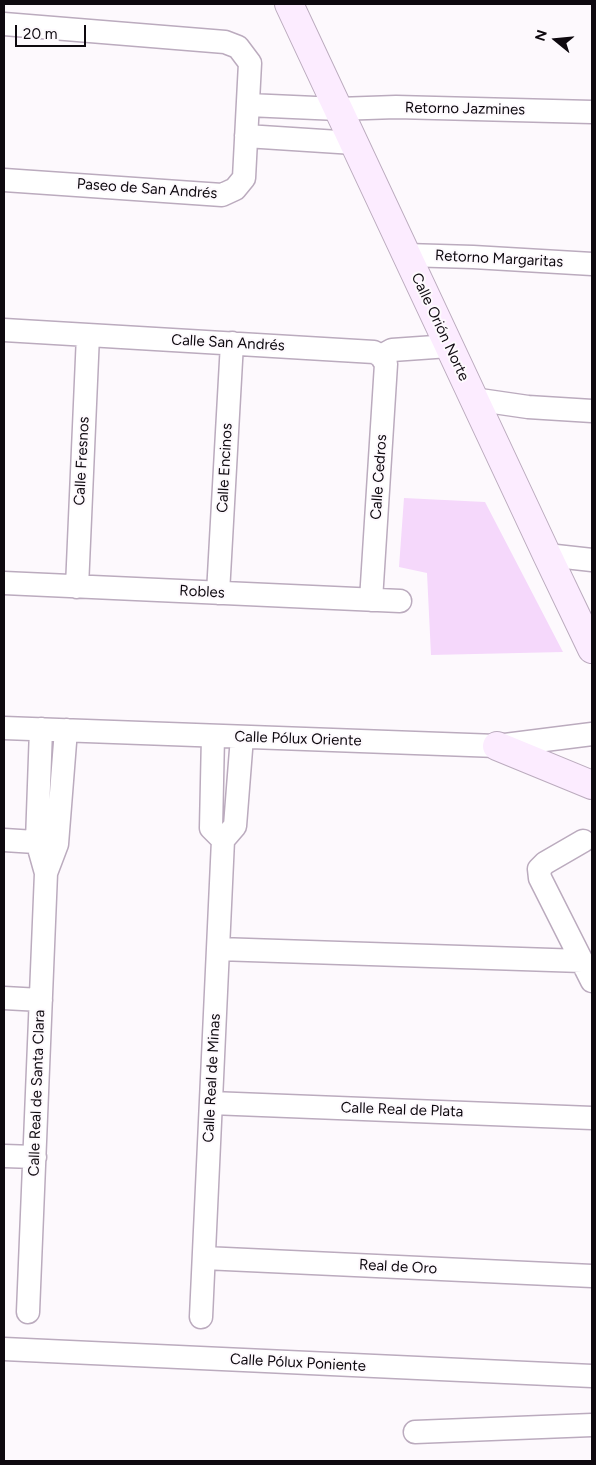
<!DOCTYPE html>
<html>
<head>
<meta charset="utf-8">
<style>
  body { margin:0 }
  #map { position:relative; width:596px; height:1465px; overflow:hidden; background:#fdf9fd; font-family:Figtree,sans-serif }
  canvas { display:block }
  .frame { position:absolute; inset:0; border:5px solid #0e090f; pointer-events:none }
  .north { position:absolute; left:531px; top:15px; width:50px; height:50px; -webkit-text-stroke:4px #fdf9fd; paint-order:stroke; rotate:287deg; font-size:14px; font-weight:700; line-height:20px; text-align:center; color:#0e090f }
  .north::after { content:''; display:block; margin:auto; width:18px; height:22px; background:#0e090f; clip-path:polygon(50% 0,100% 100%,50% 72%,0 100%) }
  .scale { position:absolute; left:15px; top:25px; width:71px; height:22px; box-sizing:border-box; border:2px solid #0e090f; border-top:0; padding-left:6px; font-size:15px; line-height:18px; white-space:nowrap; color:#0e090f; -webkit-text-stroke:4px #fdf9fd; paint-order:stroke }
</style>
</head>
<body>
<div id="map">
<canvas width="596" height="1465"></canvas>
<div class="frame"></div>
<div class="north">N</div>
<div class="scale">20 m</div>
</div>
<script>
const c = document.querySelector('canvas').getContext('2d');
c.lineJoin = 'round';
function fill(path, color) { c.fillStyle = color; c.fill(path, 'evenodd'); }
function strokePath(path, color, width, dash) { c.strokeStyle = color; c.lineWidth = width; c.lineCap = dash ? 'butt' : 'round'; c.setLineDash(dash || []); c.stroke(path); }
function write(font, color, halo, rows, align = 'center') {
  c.font = font + ' Figtree,sans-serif'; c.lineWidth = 4; c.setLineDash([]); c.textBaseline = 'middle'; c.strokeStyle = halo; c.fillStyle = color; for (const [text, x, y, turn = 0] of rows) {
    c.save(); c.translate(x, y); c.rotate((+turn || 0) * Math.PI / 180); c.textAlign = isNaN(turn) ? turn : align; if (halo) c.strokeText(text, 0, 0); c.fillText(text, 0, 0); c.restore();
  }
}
const green = new Path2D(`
  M404,498L485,502L563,652L431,655L427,573L399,567Z`);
const street = new Path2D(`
  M4,24L225,42L238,47L250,63L244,178L235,189L222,195L4,180
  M248,105L338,109L396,107L592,112
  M246,136L354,143
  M406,255L473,257L592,264
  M4,330L374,352L381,356L386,364L371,600
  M381,356L392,350L449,346
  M473,399L528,407L592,411
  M547,555L592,560
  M4,583L400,601
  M77,587L88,335
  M218,593L232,343
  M4,728L497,746L592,734
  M41,729L37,841L46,873
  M213,736L211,828L223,840
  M4,840L51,843
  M583,841L545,863L539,869L540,878L592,981
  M218,949L582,961
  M4,998L41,1000
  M211,1103L592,1118
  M4,1156L35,1157
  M204,1258L592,1276
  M28,1312L46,873L57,844L66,730
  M201,1317L223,840L235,826L242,737
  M4,1349L592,1376
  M415,1432L592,1425`);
const secondary = new Path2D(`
  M289,4L547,555L592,649
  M497,746L592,785`);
const streetNames = [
  ["Retorno Jazmines",465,109,1],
  ["Paseo de San Andrés",147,189,4],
  ["Retorno Margaritas",499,259,3],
  ["Calle Orión Norte",440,327,65],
  ["Calle San Andrés",228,343,3],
  ["Calle Fresnos",82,461,-87],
  ["Calle Encinos",225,468,-87],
  ["Calle Cedros",379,477,-86],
  ["Robles",202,592,3],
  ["Calle Pólux Oriente",298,739,2],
  ["Calle Real de Minas",212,1078,-87],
  ["Calle Real de Santa Clara",37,1093,-88],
  ["Calle Real de Plata",402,1110,2],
  ["Real de Oro",398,1267,3],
  ["Calle Pólux Poniente",298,1363,3]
];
fill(green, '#f5d8fb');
strokePath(street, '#bbabbe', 25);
strokePath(secondary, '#bbabbe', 30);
strokePath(street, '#fff', 22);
strokePath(secondary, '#fcecff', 28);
write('15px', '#0e090f', '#fdf9fd', streetNames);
</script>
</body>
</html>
